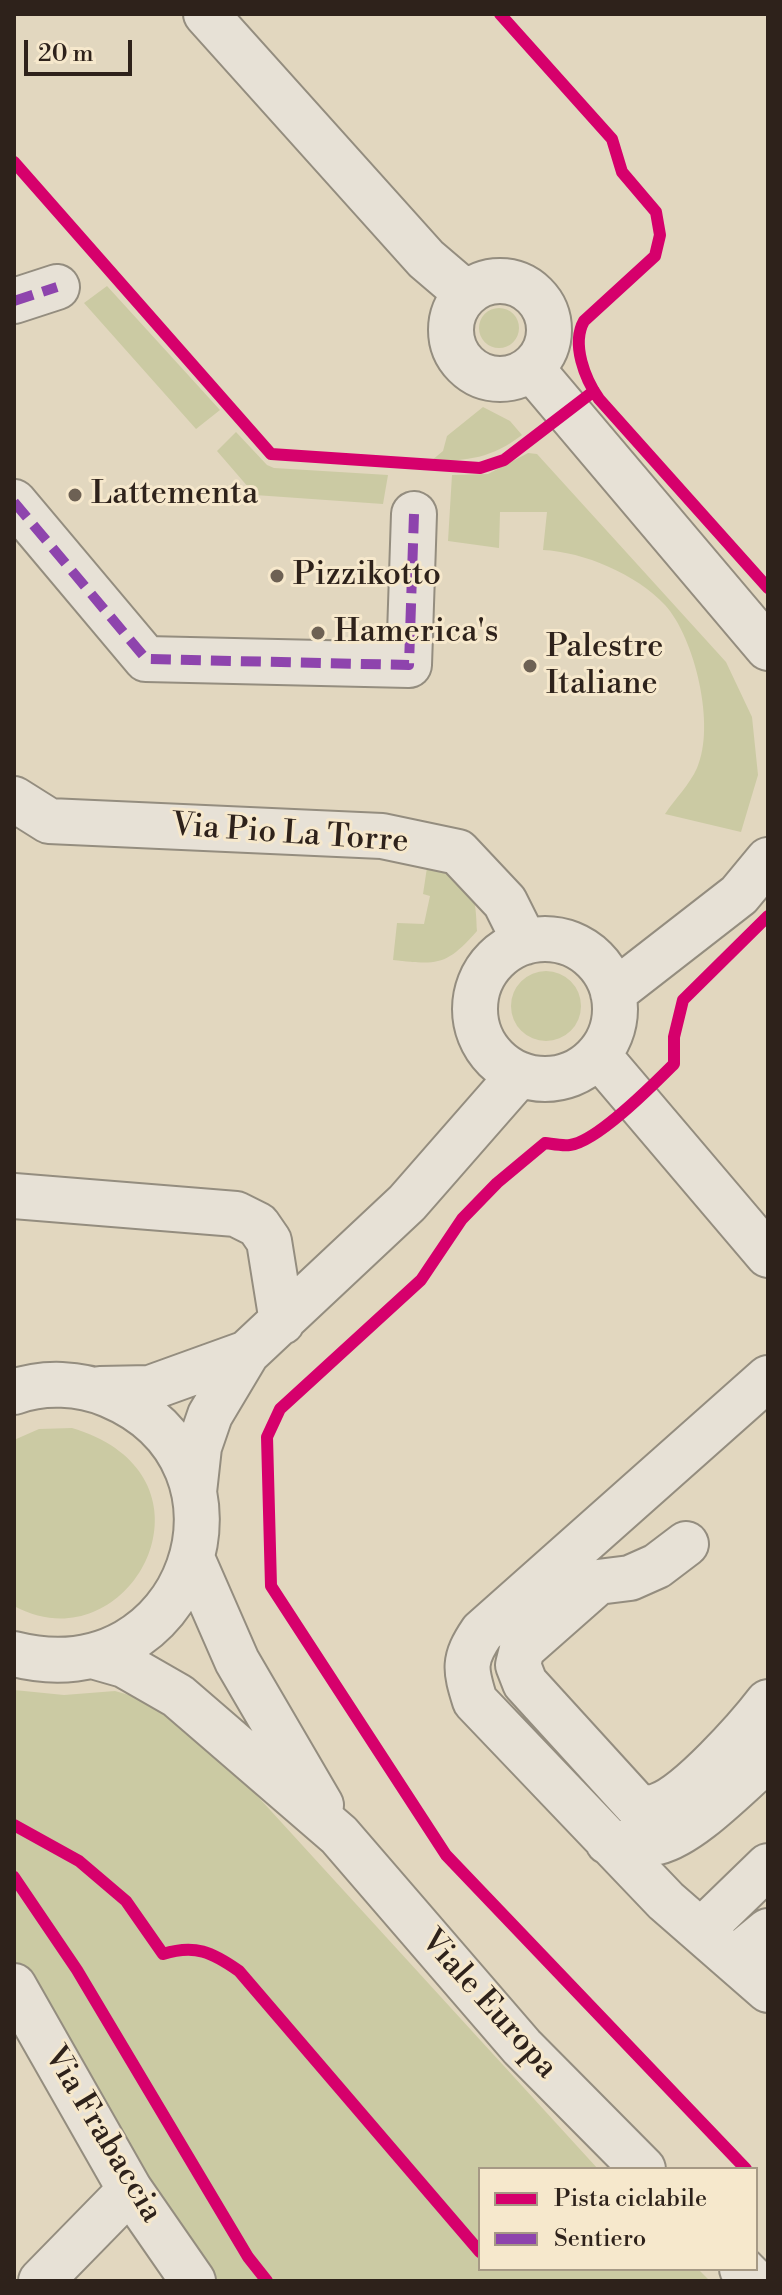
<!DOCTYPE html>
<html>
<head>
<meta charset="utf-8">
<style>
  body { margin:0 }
  #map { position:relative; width:782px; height:2295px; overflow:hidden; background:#e2d7bf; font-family:"Libre Bodoni",serif }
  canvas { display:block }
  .frame { position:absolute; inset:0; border:16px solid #2e221b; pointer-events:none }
  .legend { position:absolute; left:478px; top:2167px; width:280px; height:104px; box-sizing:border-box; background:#f6e8cc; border:2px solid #a69985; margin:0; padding:10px 14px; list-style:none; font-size:24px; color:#2e221b }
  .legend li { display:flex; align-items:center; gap:16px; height:40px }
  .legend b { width:40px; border:2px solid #a69985 }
  .scale { position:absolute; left:24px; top:40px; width:108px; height:36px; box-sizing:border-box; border:4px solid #2e221b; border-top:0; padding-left:10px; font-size:24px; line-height:28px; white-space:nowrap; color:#2e221b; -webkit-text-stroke:6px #f6e8cc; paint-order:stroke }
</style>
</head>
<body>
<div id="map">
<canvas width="782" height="2295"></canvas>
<div class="frame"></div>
<ul class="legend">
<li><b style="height:10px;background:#d6006c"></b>Pista ciclabile</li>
<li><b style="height:10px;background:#8e44ad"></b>Sentiero</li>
</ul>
<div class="scale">20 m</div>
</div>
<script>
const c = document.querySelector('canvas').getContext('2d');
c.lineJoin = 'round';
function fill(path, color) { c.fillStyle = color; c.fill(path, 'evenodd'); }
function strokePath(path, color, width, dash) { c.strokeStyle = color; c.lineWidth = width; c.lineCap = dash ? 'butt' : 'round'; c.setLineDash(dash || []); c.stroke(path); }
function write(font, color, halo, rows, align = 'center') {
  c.font = font + ' "Libre Bodoni",serif'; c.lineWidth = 6; c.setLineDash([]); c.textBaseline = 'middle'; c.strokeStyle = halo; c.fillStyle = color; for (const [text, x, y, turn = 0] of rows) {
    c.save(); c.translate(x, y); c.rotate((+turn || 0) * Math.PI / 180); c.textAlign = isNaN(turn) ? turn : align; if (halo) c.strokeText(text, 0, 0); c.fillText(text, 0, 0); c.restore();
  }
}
const green = new Path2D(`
  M107,286L220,410L196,429L84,303Z
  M479 328a20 20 0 1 1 40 0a20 20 0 1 1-40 0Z
  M483,407L510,421L522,435C492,458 468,461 431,461L443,451L447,436Z
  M236,432L267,465L274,468L388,475L383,504L255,495L217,451Z
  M528,453L537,454L726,662L752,717L758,775L741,832L665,814C675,799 690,784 697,768C716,726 695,638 665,605C636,574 584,552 543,550L547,512H500L499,548L448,541L452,475L488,474Z
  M428,861C470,878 476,886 477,931C446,966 438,965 393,960L397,923L424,924L430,896L423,894Z
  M511 1006a35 35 0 1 1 70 0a35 35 0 1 1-70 0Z
  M72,1428C233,1476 130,1669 14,1606V1440L39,1429Z
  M14,1690L64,1695L115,1691L161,1704L229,1765L598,2169H480V2269H698L710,2281H208L14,1967Z`);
const minor = new Path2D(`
  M206,14L426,259L467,294
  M451 330a49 49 0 1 1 98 0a49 49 0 1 1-98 0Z
  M14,301L57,287
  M531,368L768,648
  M14,502L146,659L409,665L414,514
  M14,799L49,821L382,836L458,852L505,902L525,942
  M475 1009a70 70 0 1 1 140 0a70 70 0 1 1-140 0Z
  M613,993L739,895L768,860
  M598,1055L768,1255
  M14,1196L236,1214L258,1225L269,1241L282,1322
  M768,1378L482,1632C463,1660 465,1669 475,1701L666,1901L768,1990
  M100,1389L150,1388L247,1353
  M14,1392C44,1381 80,1383 109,1395C271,1463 191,1699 14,1654
  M194,1492L199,1447L210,1415L247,1353L407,1203L519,1075
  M686,1544L657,1566L630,1578L598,1582L522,1649L518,1665L525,1683L638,1807C644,1807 652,1808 657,1806C688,1796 748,1728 768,1702
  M192,1558L237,1661L321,1805
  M96,1657L124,1665L178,1696L339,1835L522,2047L643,2169
  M608,1842C624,1843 642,1846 658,1842C693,1833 739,1783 768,1759
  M702,1930L768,1866
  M734,1959L768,1931
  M14,1986L130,2190L193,2281
  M742,2269L754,2281
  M41,2281L130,2190`);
const quiet = new Path2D(`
  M14,301L57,287
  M14,502L146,659L409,665L414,514`);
const cycleway = new Path2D(`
  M500,14L612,139L622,172L656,212L660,235L655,256L584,321C571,344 585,379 599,399L768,588
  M14,162L271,454L480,468L504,460L594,391
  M14,1825L79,1861L126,1901L163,1954C195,1944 212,1952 239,1971L480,2252
  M14,1877L77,1970L248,2257L267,2281
  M746,2169L446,1855L271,1586L267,1437L280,1409L421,1280L462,1219L497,1183L545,1143C553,1144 562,1146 570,1145C597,1142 654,1084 674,1064V1037L683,1000L768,916`);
const markers = [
  [75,495,8,"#6d6154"],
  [277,576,8,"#6d6154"],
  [318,633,8,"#6d6154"],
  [530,666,8,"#6d6154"]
];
const poiNames = [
  ["Lattementa",91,495],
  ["Pizzikotto",293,576],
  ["Hamerica's",334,633],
  ["Palestre",546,648],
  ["Italiane",546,685]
];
const streetNames = [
  ["Via Pio La Torre",290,835,4],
  ["Viale Europa",488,2005,48],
  ["Via Frabaccia",102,2135,59]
];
fill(green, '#cbcaa3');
strokePath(minor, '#948d7f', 48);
strokePath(minor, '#e7e1d6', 44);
strokePath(quiet, '#8e44ad', 10, [20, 10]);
strokePath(cycleway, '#d6006c', 12);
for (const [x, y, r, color] of markers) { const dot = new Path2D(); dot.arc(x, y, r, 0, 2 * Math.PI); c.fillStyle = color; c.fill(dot); strokePath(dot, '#f6e8cc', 3); }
write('32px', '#2e221b', '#f6e8cc', poiNames, 'left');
write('32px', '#2e221b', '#f6e8cc', streetNames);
</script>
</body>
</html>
